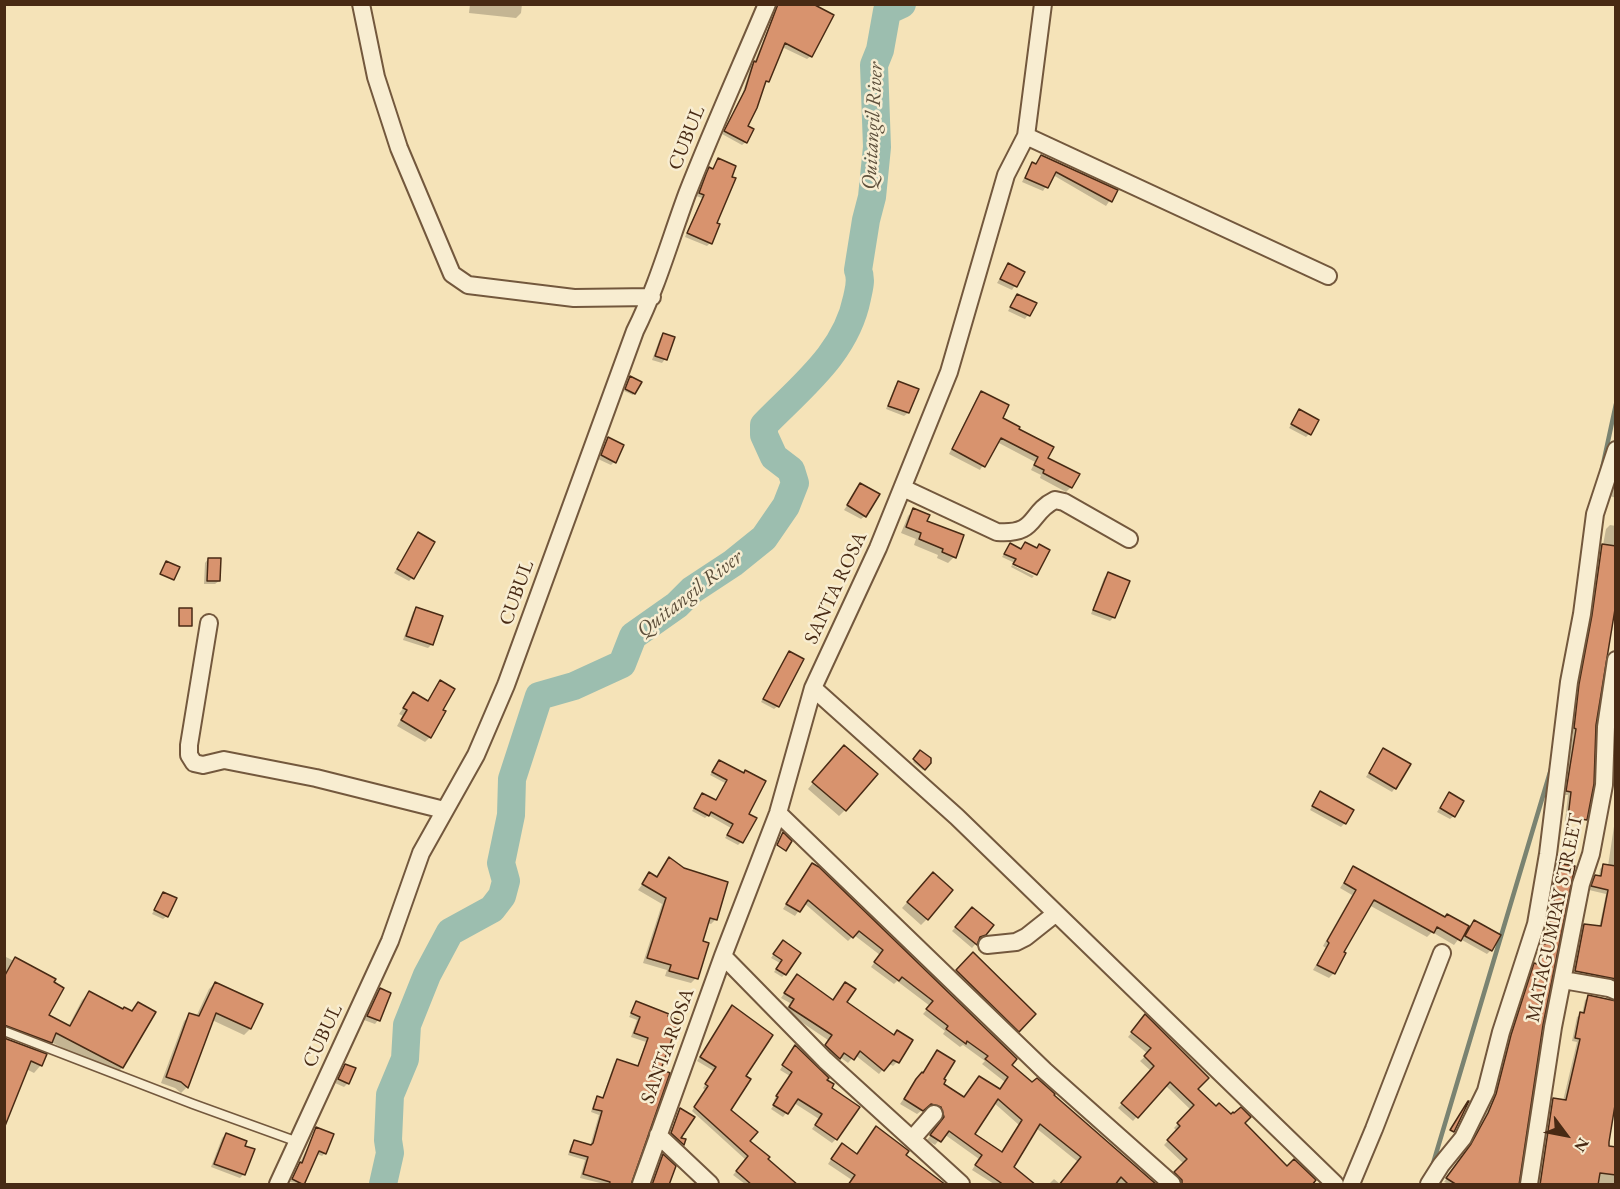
<!DOCTYPE html>
<html>
<head>
<meta charset="utf-8">
<style>
  body { margin:0 }
  #map { position:relative; width:1620px; height:1189px; overflow:hidden; background:#f5e3b8; font-family:"EB Garamond",serif }
  canvas { display:block }
  .frame { position:absolute; inset:0; border:6px solid #482a14; pointer-events:none }
  .north { position:absolute; left:1536px; top:1105px; width:60px; height:60px; -webkit-text-stroke:4px #f8edd1; paint-order:stroke; rotate:122deg; font-size:16px; font-weight:700; line-height:24px; text-align:center; color:#482a14 }
  .north::after { content:''; display:block; margin:auto; width:21px; height:27px; background:#482a14; clip-path:polygon(50% 0,100% 100%,50% 72%,0 100%) }
</style>
</head>
<body>
<div id="map">
<canvas width="1620" height="1189"></canvas>
<div class="frame"></div>
<div class="north">N</div>
</div>
<script>
const c = document.querySelector('canvas').getContext('2d');
c.lineJoin = 'round';
function fill(path, color) { c.fillStyle = color; c.fill(path, 'evenodd'); }
function strokePath(path, color, width, dash) { c.strokeStyle = color; c.lineWidth = width; c.lineCap = dash ? 'butt' : 'round'; c.setLineDash(dash || []); c.stroke(path); }
function write(font, color, halo, rows, align = 'center') {
  c.font = font + ' "EB Garamond",serif'; c.lineWidth = 5; c.setLineDash([]); c.textBaseline = 'middle'; c.strokeStyle = halo; c.fillStyle = color; for (const [text, x, y, turn = 0] of rows) {
    c.save(); c.translate(x, y); c.rotate((+turn || 0) * Math.PI / 180); c.textAlign = isNaN(turn) ? turn : align; if (halo) c.strokeText(text, 0, 0); c.fillText(text, 0, 0); c.restore();
  }
}
const shadow = new Path2D(`
  M470,4H522L521,13L516,18L469,13Z
  M778,4L811,56L807,59L782,47L746,127V142L742,145L722,134L742,95L751,66L754,63Z
  M1042,156L1116,191L1106,206L1053,175L1043,191L1022,182L1029,168L1033,164L1035,165Z
  M718,160L715,224L710,243L707,246L685,237L702,198L696,196L706,173L709,169L712,170Z
  M1008,265L1023,273L1012,290L997,283Z
  M1017,295L1035,304L1025,319L1008,311Z
  M664,334L665,359L662,363L652,360L660,338Z
  M630,378L640,383L633,395L624,391Z
  M899,382L917,390L908,413L904,416L886,409L895,386Z
  M981,393L1001,419L1071,487L1066,492L1040,478L1041,475L1031,470L1035,462L997,442L980,470L949,454L977,398Z
  M1299,411L1309,434L1306,437L1289,428Z
  M608,439L614,462L611,465L598,459L605,442Z
  M1616,481V498L1610,496Z
  M861,485L865,516L861,519L844,510Z
  M914,510L954,557L948,563L937,558L938,555L914,545L916,539L901,533L908,516Z
  M1610,525L1616,526V602L1594,725L1585,819L1581,823L1565,821L1568,795H1563L1573,734L1571,732L1576,689L1598,549L1603,545L1606,529Z
  M418,534L412,578L409,581L394,573Z
  M1025,543L1036,573L1002,557L1010,544L1020,550Z
  M208,559L219,581L215,584H204L205,563Z
  M1012,565L1034,576L1032,578L1011,567Z
  M1108,574L1114,617L1110,621L1091,614L1104,578Z
  M417,608L441,617L431,645L428,648L403,640L413,612Z
  M789,652L778,706L774,709L761,702Z
  M440,682L441,710L430,737L425,742L397,726L403,716L399,714L413,694L427,702Z
  M1383,750L1395,788L1392,792L1366,777Z
  M839,752L845,810L839,816L808,789Z
  M921,752L929,763L923,770L913,762Z
  M719,761L747,815L741,842L738,845L725,838L731,828L708,815L705,818L692,811L702,795L715,802L725,783L710,775Z
  M1320,793L1345,823L1341,827L1310,810Z
  M1449,794L1454,816L1450,819L1437,812Z
  M1616,813V984L1572,975L1581,929L1584,925L1599,928L1606,894L1589,890L1592,880L1596,877H1599L1600,869L1604,865L1608,866Z
  M669,859L716,919L711,924L707,923L701,942L696,978L691,983L665,976L667,970L643,963L662,904L638,890L650,874L656,878Z
  M1558,865L1573,867L1472,1184H1449L1444,1182L1469,1148L1493,1099L1508,1040L1531,968L1535,965L1539,948L1543,944L1552,904V892L1550,891L1554,868Z
  M1353,868L1444,919L1447,916L1469,928L1474,922L1491,950L1487,954L1462,940L1466,933L1464,932L1454,945L1432,932L1427,937L1369,905L1342,953L1344,954L1333,974L1329,978L1313,970L1326,948L1323,946L1352,895L1340,888Z
  M808,869L1010,1065L1154,1184H1049L1054,1179L1060,1184L1078,1162L1036,1128L1012,1167L1034,1184H994L972,1170L979,1159L944,1134L935,1145L927,1140L941,1122L937,1111L926,1107L917,1114L900,1104L918,1078L942,1079V1085L963,1098L999,1091L1005,1082L982,1064L985,1061L963,1045L960,1047L943,1034L945,1031L923,1014L930,1006L897,981L894,984L871,967L880,955L854,935L848,941L804,903L795,916L783,909ZM993,1102L1019,1125L1001,1153L973,1134Z
  M927,880V919L921,925L902,908Z
  M163,894L167,916L163,919L152,914Z
  M969,912L992,925L972,948L952,931Z
  M780,945L785,974L782,977L774,972L780,963L771,958Z
  M973,954L1034,1014L1012,1036L951,977Z
  M4,956L14,961L47,1015L68,1027L82,1000L89,993L123,1010L130,1012L138,1004L154,1013L122,1068L115,1075L51,1042L43,1049L4,1034Z
  M797,975L832,1001L845,984V1003L897,1062L893,1066L888,1063L879,1074L855,1055L848,1063L840,1057L835,1063L822,1050L828,1040L785,1011L790,1003L781,998Z
  M215,983L261,1005L250,1029L244,1035L212,1020L187,1087L181,1093L175,1088L161,1083L184,1021L190,1015L196,1017L209,989Z
  M380,990L378,1020L375,1024L364,1020L376,994Z
  M1589,997L1616,1002V1108H1613L1607,1147L1616,1148V1184H1537L1550,1104L1553,1100L1563,1101L1577,1042L1572,1041L1577,1017L1582,1014L1585,1000Z
  M636,1003L659,1070L629,1184H604L580,1178L585,1160L568,1155L571,1145L574,1141L590,1146L599,1115L591,1112L594,1102L597,1098L602,1099L614,1064L617,1060L637,1067L646,1042L631,1037L637,1020L629,1017Z
  M732,1007L744,1077L729,1110L748,1141L790,1184H745L733,1175L746,1160L692,1111L705,1090L703,1088L714,1071L697,1061Z
  M1141,1021L1196,1089L1216,1108L1243,1123L1287,1168L1309,1184H1178L1171,1177L1184,1164L1164,1145L1177,1131L1174,1128L1191,1110L1165,1085L1133,1121L1118,1108L1151,1071L1140,1061L1148,1054L1128,1037Z
  M4,1040L41,1065L34,1073L26,1069L4,1124Z
  M792,1051L829,1088L836,1139L832,1143L812,1129L819,1119L794,1103L783,1117L771,1109L776,1102L774,1100L790,1076L780,1070Z
  M345,1065L348,1083L344,1087L335,1083Z
  M680,1110L679,1138L684,1140L680,1147L669,1136Z
  M317,1129L325,1153L322,1156L317,1154L304,1184L290,1182Z
  M226,1134L243,1147L244,1174L240,1178L211,1167L222,1138Z
  M838,1149L857,1155L904,1156L852,1180L828,1164Z
  M663,1156L667,1184H650L660,1159Z`);
const stream = new Path2D(`
  M1602,469L1616,404
  M1432,1167L1551,769`);
const river = new Path2D(`
  M383,1184L390,1153L388,1140L390,1095L405,1059L407,1025L427,975L450,932L492,909L502,896L506,881L501,863L511,815L512,779L539,696L574,686L622,664L633,636L677,605L692,590L733,563L764,538L786,506L795,483L791,470L774,457L764,435V425C802,386 846,353 857,298C859,288 862,280 858,270L866,220L872,197L877,147L874,65L880,50L887,11L902,4`);
const building = new Path2D(`
  M778,4H813L834,15L812,57L785,43L769,82L766,81L757,108L748,126L754,129L747,143L724,131L745,90L754,61L756,62Z
  M1041,155L1118,190L1112,202L1056,172L1048,188L1025,178L1032,162L1036,164Z
  M718,158L736,166L732,177L736,178L717,223L720,224L712,244L687,233L704,195L699,193L706,174L709,167L713,169Z
  M1008,263L1025,272L1017,287L1000,279Z
  M1017,294L1037,303L1030,316L1010,307Z
  M663,333L675,337L667,360L655,356Z
  M630,376L642,382L635,394L625,389Z
  M898,381L919,389L909,413L888,406Z
  M981,391L1009,405L1003,418L1020,427L1019,429L1054,447L1048,458L1080,474L1072,488L1043,473L1044,470L1034,465L1038,457L1001,438L985,467L952,449Z
  M1299,409L1319,420L1311,435L1291,424Z
  M608,437L624,445L616,463L601,455Z
  M860,483L880,494L866,517L847,505Z
  M913,508L930,515L927,521L964,535L956,558L942,552L943,549L919,539L921,533L906,527Z
  M418,532L435,542L414,579L397,569Z
  M1025,542L1037,548L1039,544L1050,550L1037,575L1013,564L1016,559L1004,554L1010,543L1021,549Z
  M1602,544L1616,546V603L1596,725L1594,784L1587,820L1568,817L1571,792L1566,791L1576,729L1574,728L1579,684L1592,615Z
  M208,558H221L220,581H207Z
  M166,561L180,567L174,580L160,574Z
  M1108,572L1130,581L1115,618L1093,610Z
  M416,607L443,616L433,645L406,636Z
  M179,608H192V626H179Z
  M789,651L804,659L779,707L763,699Z
  M440,680L455,689L443,710L446,711L431,738L401,720L407,710L403,708L413,692L428,701Z
  M844,745L878,774L846,811L812,782Z
  M1383,748L1411,764L1396,789L1369,773Z
  M920,750L931,758V763L925,770L913,759Z
  M719,760L744,773L745,770L766,781L749,814L757,818L743,843L727,835L733,824L711,812L709,816L694,808L702,793L716,800L727,780L712,772Z
  M1320,791L1354,810L1346,824L1312,806Z
  M1449,792L1464,801L1455,817L1440,808Z
  M783,832L792,841L786,851L777,845Z
  M669,857L684,868L728,882L717,920L710,918L703,941L709,943L698,979L669,971L671,965L647,958L666,898L642,884L649,872L657,877Z
  M812,863L819,867L1017,1059L1012,1065L1032,1082L1037,1078L1055,1094L1054,1095L1157,1185H1129L1121,1177L1115,1185H1059L1081,1157L1040,1124L1014,1167L1036,1185H1004L975,1165L982,1155L949,1131L941,1142L930,1135L944,1117L941,1107L931,1104L923,1111L904,1099L916,1079L922,1072L923,1073L937,1050L955,1061L944,1079L946,1080L944,1084L964,1097L979,1076L1000,1089L1008,1077L985,1059L988,1056L967,1041L966,1044L946,1029L948,1026L926,1009L933,1001L902,977L899,981L874,962L883,950L859,931L853,938L808,900L800,912L786,904ZM998,1099L1022,1120L1002,1152L975,1134Z
  M1557,863L1575,866L1574,871L1543,1025L1519,1185H1457L1446,1178L1471,1144L1488,1113L1496,1094L1511,1035L1534,963L1537,964L1542,943L1545,944L1554,900L1555,889L1553,888Z
  M1603,864L1616,866V979L1575,971L1584,924L1601,926L1608,890L1591,886L1595,875L1601,876Z
  M1353,866L1445,917L1447,914L1469,926L1461,941L1437,927L1434,933L1374,900L1344,952L1346,953L1335,974L1317,965L1329,943L1327,941L1356,890L1344,883Z
  M933,872L953,890L928,920L907,902Z
  M163,892L177,898L168,917L154,910Z
  M972,907L994,925L986,935L980,937L977,945L955,927Z
  M1474,920L1501,935L1492,951L1465,936Z
  M783,940L801,953L786,975L776,969L782,960L773,954Z
  M973,952L1036,1014L1019,1032L956,970Z
  M15,957L56,979L54,982L64,988L49,1015L70,1026L89,991L123,1009L124,1007L132,1011L138,1002L156,1012L123,1068L56,1033L52,1043L4,1025V977Z
  M797,974L833,1000L845,982L856,989L847,1002L894,1035L897,1030L913,1040L899,1063L893,1060L884,1071L860,1051L854,1060L844,1053L840,1059L825,1045L832,1035L789,1007L794,999L784,993Z
  M215,982L263,1004L251,1029L216,1013L188,1088L181,1082L166,1077L189,1013L199,1016Z
  M380,988L391,993L380,1021L367,1016Z
  M1588,995L1616,1001V1099L1609,1142V1146L1616,1147V1175L1600,1173L1598,1185H1540L1553,1098L1566,1100L1580,1039L1575,1038L1580,1012L1584,1013Z
  M636,1001L669,1014L668,1016L679,1020L661,1069L670,1073L631,1185H609L610,1182L583,1174L588,1157L570,1152L574,1140L591,1145L593,1143L602,1111L593,1109L597,1096L603,1098L617,1059L638,1066L648,1038L634,1033L640,1017L631,1013Z
  M732,1005L773,1035L746,1076L751,1079L731,1110L758,1132L750,1141L770,1157L768,1159L798,1185H752L736,1171L748,1156L694,1107L708,1086L705,1084L716,1067L700,1057Z
  M1145,1014L1209,1078L1198,1089L1216,1106L1219,1103L1231,1114L1233,1112L1234,1113L1241,1107L1251,1117L1245,1123L1287,1166L1294,1159L1316,1180L1312,1185H1182V1180L1174,1172L1187,1159L1167,1140L1180,1126L1177,1123L1194,1105L1170,1082L1138,1118L1121,1103L1154,1066L1144,1056L1151,1048L1131,1032Z
  M4,1038L47,1054L42,1066L31,1061L5,1126Z
  M795,1045L829,1078L827,1080L834,1084L832,1088L860,1107L837,1140L815,1125L822,1114L798,1099L788,1114L773,1105L778,1097L776,1096L792,1072L782,1065Z
  M345,1064L356,1068L349,1084L338,1079Z
  M1468,1101H1469L1454,1132L1450,1130Z
  M680,1108L695,1117L681,1138L686,1139L684,1145L671,1133Z
  M876,1126L909,1151L906,1155L946,1185H848L855,1175L831,1159L842,1143L857,1154Z
  M316,1127L334,1134L326,1154L319,1151L304,1185L292,1179L300,1162L302,1163Z
  M226,1133L247,1141L245,1146L255,1149L245,1175L214,1164Z
  M663,1154L676,1166L669,1185H652Z`);
const lane = new Path2D(`
  M4,1031L193,1104L298,1142`);
const street = new Path2D(`
  M361,4L376,77L399,148L452,274L468,285L574,298L652,297
  M1026,136L1328,276
  M903,488L997,532C1038,535 1028,513 1055,500L1064,502L1129,539
  M209,623L189,745V755L194,763L203,765L224,760L316,778L444,810
  M813,688L957,817L1335,1184
  M778,813L1045,1071L1172,1184
  M987,945L1016,942L1026,937L1055,914
  M723,956L825,1060L961,1184
  M1563,980L1609,988L1616,991
  M658,1135L710,1184
  M912,1139L934,1114
  M278,1184L390,941L421,853L476,755L506,685L635,331C657,287 670,240 687,194C712,130 740,68 767,4
  M641,1184L723,956L778,813L813,688L878,548L949,372L1006,175L1026,136L1043,4
  M1351,1184L1374,1129L1442,953
  M1429,1184L1441,1165L1463,1138L1486,1091L1501,1032L1536,924L1548,854L1569,682L1582,614L1595,514L1616,450
  M1529,1184L1553,1027L1581,884L1591,854L1604,785L1606,727L1616,660`);
const streetNames = [
  ["CUBUL",687,138,-68],
  ["SANTA ROSA",836,588,-65],
  ["CUBUL",517,593,-70],
  ["MATAGUMPAY STREET",1555,918,-78],
  ["CUBUL",323,1036,-65],
  ["SANTA ROSA",668,1046,-70]
];
const waterNames = [
  ["Quitangil River",873,126,-87],
  ["Quitangil River",690,594,-38]
];
fill(shadow, '#0003');
strokePath(stream, '#7a8371', 4.5);
strokePath(river, '#9cbeaf', 28);
fill(building, '#d8936e');
strokePath(building, '#482a14', 1.5);
strokePath(lane, '#73583d', 11);
strokePath(street, '#73583d', 20);
strokePath(lane, '#f8edd1', 8);
strokePath(street, '#f8edd1', 16);
write('20px', '#482a14', '#f8edd1', streetNames);
write('italic 21px', '#5d4f3b', '#f8edd1', waterNames);
</script>
</body>
</html>
